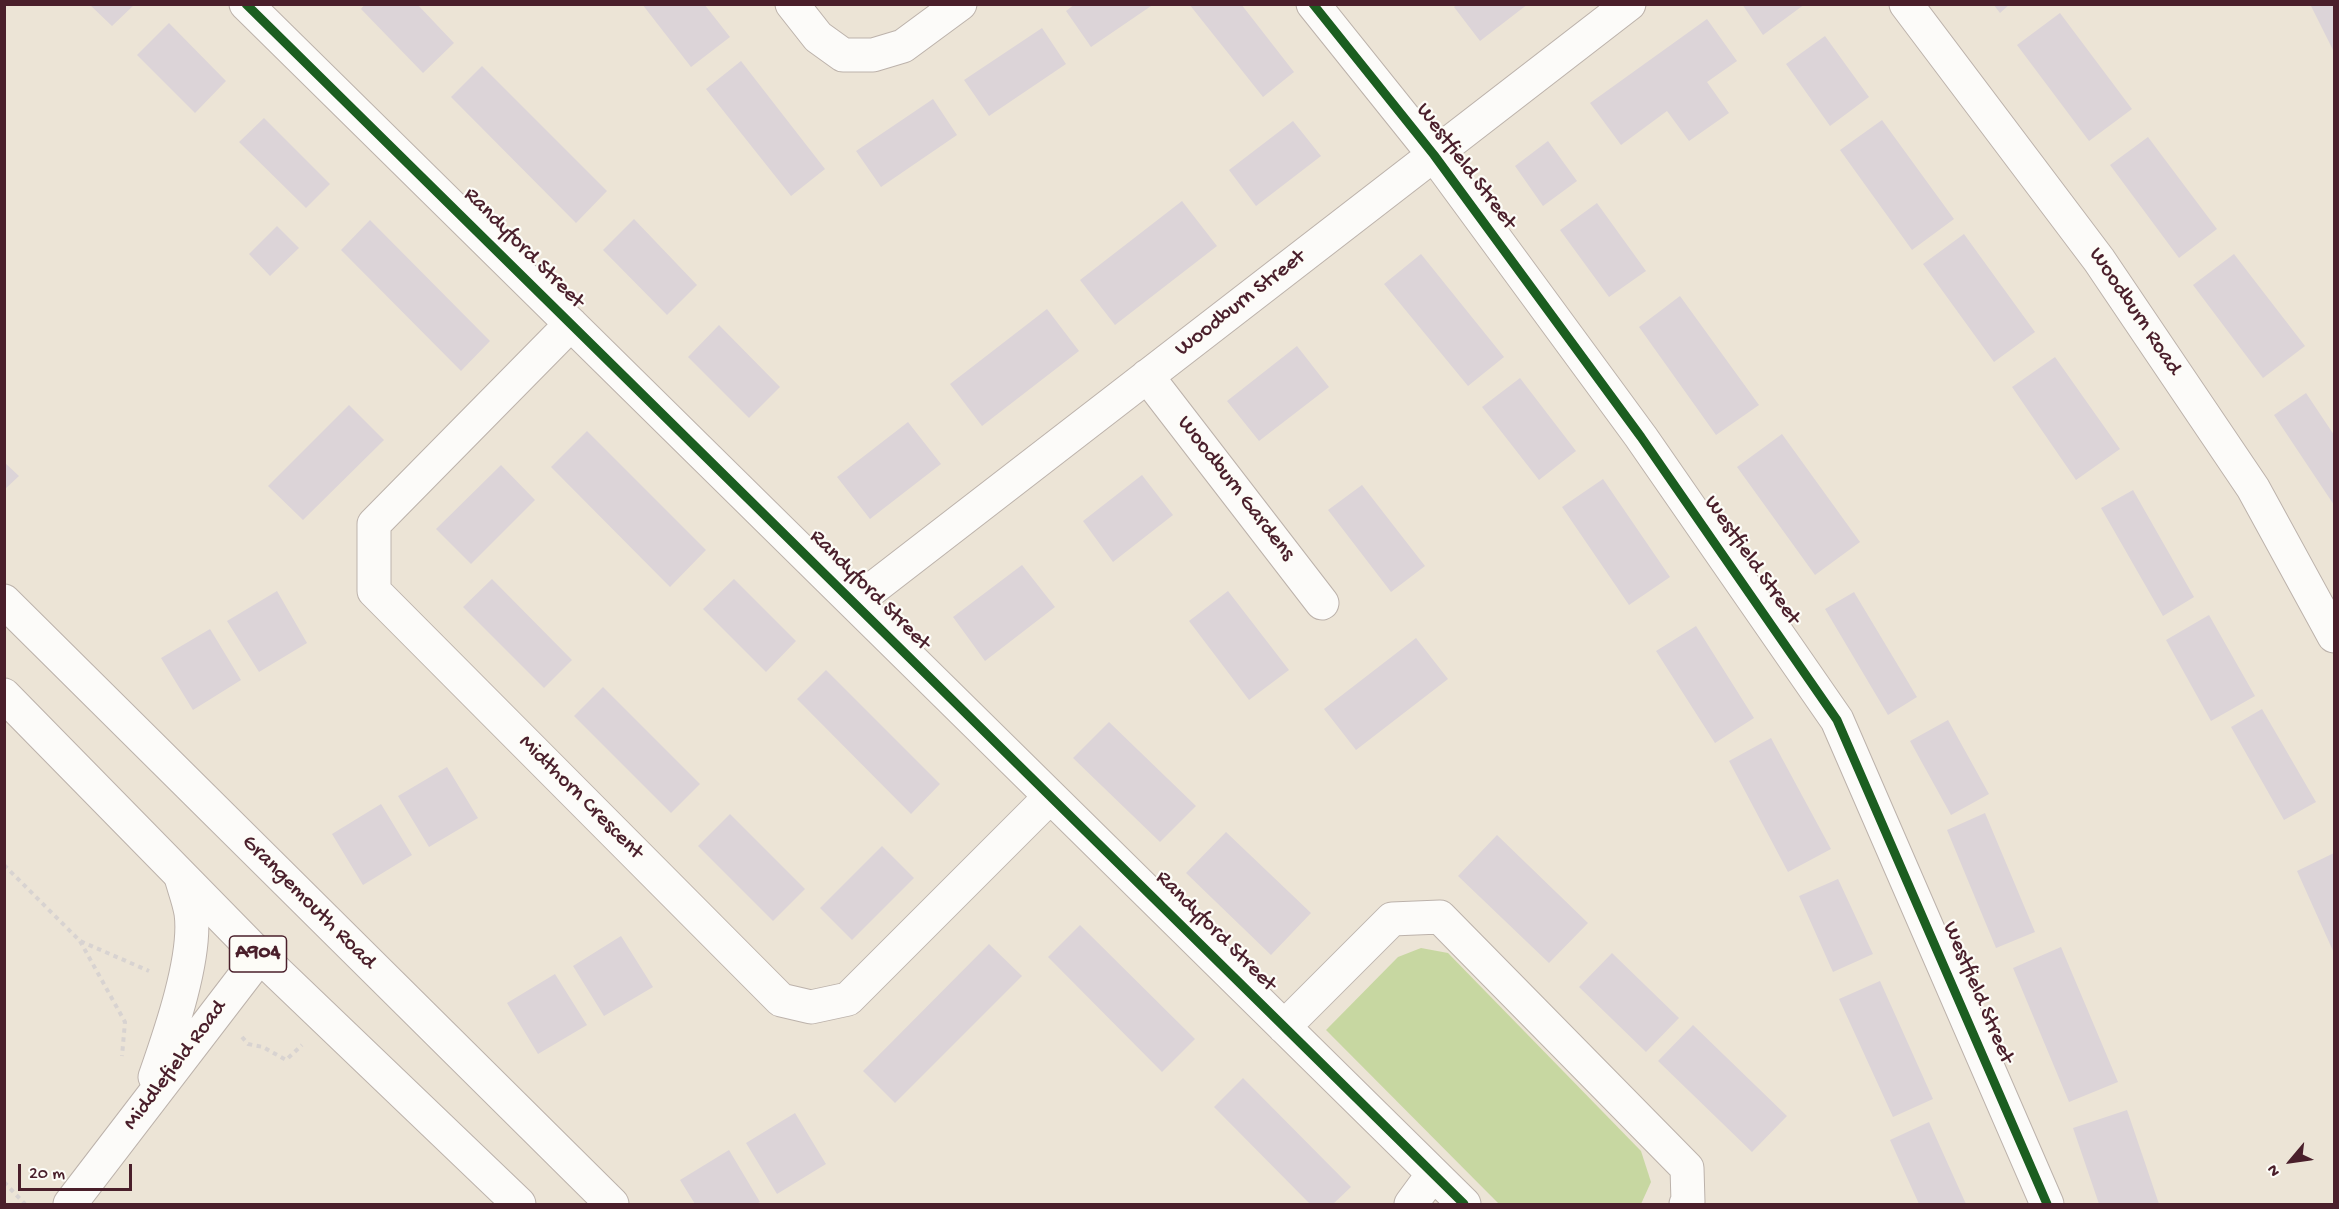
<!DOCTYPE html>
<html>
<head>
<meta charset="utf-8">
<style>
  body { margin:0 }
  #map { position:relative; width:2339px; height:1209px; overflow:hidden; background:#ece4d6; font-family:"Gochi Hand",sans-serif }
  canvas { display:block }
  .frame { position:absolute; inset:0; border:6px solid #4a1f2b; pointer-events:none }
  .north { position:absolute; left:2261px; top:1131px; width:60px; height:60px; -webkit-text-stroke:4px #fdfcf7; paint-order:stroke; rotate:241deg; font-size:16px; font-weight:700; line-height:24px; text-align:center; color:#4a1f2b }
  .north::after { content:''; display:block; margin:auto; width:21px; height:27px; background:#4a1f2b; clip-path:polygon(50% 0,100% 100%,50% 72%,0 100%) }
  .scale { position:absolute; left:18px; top:1164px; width:114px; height:27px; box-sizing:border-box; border:3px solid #4a1f2b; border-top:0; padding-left:8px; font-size:18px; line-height:21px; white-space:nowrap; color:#4a1f2b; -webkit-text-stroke:4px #fdfcf7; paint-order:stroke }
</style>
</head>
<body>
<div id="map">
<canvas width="2339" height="1209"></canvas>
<div class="frame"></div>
<div class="north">N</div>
<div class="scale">20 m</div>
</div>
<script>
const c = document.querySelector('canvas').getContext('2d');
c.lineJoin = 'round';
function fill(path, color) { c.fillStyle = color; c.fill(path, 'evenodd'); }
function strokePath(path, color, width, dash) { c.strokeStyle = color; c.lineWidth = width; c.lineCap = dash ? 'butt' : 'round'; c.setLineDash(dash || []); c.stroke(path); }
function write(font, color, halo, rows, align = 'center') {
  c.font = font + ' "Gochi Hand",sans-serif'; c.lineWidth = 4.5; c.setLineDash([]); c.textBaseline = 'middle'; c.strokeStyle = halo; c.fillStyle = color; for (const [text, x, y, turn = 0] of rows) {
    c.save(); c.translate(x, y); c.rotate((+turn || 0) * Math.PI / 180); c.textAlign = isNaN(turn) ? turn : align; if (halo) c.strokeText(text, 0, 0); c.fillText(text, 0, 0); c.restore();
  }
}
const green = new Path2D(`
  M1421,948L1448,953L1641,1151L1651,1182L1641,1204H1499L1326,1030L1398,957Z`);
const building = new Path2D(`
  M365,4H417L454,43L423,73L361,9Z
  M642,4H704L730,37L691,67Z
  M1075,4H1154L1091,47L1066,11Z
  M1189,4H1241L1294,72L1263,97Z
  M1457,4H1528L1480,41L1454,7Z
  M1742,4H1805L1763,35Z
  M1993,4H2010L2000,13Z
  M2310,4H2334V52Z
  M90,5H134L112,26Z
  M2060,13L2132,109L2089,141L2017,45Z
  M1707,19L1737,61L1707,82L1729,113L1689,141L1667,111L1621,145L1590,103Z
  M169,23L226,81L195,113L137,55Z
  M1042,28L1066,64L989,116L964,80Z
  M1825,36L1869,97L1830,126L1786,64Z
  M741,61L825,169L791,196L706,89Z
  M482,66L607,191L576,223L451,97Z
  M933,99L957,135L881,187L856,151Z
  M264,118L330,184L306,208L239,142Z
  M1882,120L1954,219L1912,250L1840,150Z
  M1293,121L1321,156L1256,206L1229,170Z
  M2148,137L2217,229L2179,258L2110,165Z
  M1548,141L1577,181L1543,206L1515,166Z
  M1182,201L1217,246L1115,325L1080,280Z
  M1597,203L1646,271L1609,297L1560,230Z
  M634,219L697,285L667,315L603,250Z
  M370,220L490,341L461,371L341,250Z
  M277,226L299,248L270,276L249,254Z
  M1964,234L2035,332L1994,362L1923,264Z
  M1421,254L1504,357L1468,386L1384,284Z
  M2234,254L2305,346L2263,378L2193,285Z
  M1680,296L1759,405L1716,435L1639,327Z
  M1047,309L1079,351L982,426L950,384Z
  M719,325L780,387L749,418L688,357Z
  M1297,346L1329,387L1259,441L1227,401Z
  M2055,357L2120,449L2076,480L2012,387Z
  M1520,378L1576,451L1539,480L1482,407Z
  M2306,393L2334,435V505L2274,415Z
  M349,405L384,440L303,520L268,486Z
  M908,422L941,464L870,519L837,477Z
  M587,431L706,550L670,587L551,467Z
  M1782,434L1860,542L1815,575L1737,467Z
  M4,462L19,476L4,490Z
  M501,465L535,500L471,564L436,529Z
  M1142,475L1173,515L1113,562L1083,521Z
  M1603,479L1670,577L1629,605L1562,507Z
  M1362,485L1425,566L1391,592L1328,510Z
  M2133,490L2194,597L2163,616L2101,508Z
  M1022,565L1055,607L985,661L953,617Z
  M492,579L572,660L544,688L463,607Z
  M734,579L796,641L766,672L703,609Z
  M277,591L307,643L259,672L227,621Z
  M1228,591L1289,670L1249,700L1189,621Z
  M1854,592L1917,697L1888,715L1825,609Z
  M2209,615L2255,696L2211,721L2166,640Z
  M1696,626L1754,718L1715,743L1656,651Z
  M210,629L241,680L193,710L161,658Z
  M1416,638L1448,679L1356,750L1324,709Z
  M826,670L940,784L911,814L797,699Z
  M603,687L700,784L671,813L574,716Z
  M2262,709L2316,802L2284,820L2231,727Z
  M1948,720L1989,794L1951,815L1910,741Z
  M1109,722L1196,806L1160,842L1073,758Z
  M1771,738L1831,849L1788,872L1729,761Z
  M447,767L478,818L429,847L398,796Z
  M381,804L412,855L363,885L332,834Z
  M1985,813L2035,932L1996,948L1947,830Z
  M730,814L805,889L773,921L698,846Z
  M1226,832L1311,913L1271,955L1186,873Z
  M1497,835L1588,923L1549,963L1458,876Z
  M882,846L914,878L852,940L820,908Z
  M2334,853V953L2297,871Z
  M1838,879L1873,954L1833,972L1799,896Z
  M1080,925L1195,1039L1162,1072L1048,957Z
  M621,936L653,987L604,1016L573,966Z
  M989,944L1022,976L895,1103L863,1071Z
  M2061,947L2118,1082L2069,1102L2013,968Z
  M1612,953L1679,1018L1646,1052L1579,987Z
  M555,974L587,1025L538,1054L507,1003Z
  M1880,981L1933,1099L1893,1117L1839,999Z
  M1693,1025L1787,1116L1752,1152L1658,1061Z
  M1243,1078L1351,1187L1333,1204H1310L1214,1107Z
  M2127,1110L2159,1204H2099L2073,1128Z
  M795,1113L826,1164L777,1194L746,1143Z
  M1929,1122L1966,1204H1919L1890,1140Z
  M729,1150L760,1202L756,1204H695L680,1180Z`);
const path = new Path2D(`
  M4,865L80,941L149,971
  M80,941L125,1022L122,1056
  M242,1037L248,1044L263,1047L286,1060L302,1045
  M4,1182L25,1204`);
const street = new Path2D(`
  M246,4L1464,1204
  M792,4L818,37L843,55H873L903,46L960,4
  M1313,4L1434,155L1641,437L1837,720L2047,1204
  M1906,4L2099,260L2253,488L2334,636
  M571,324L374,524V591L781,1000L811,1007L848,999L1050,797
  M1147,376L1322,603
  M4,601L612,1204
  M854,603L1629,4
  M1284,1027L1392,919L1440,917L1687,1168L1688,1202L1686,1204
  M1411,1204L1433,1174`);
const secondary = new Path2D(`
  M155,1077C170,1034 197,957 191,913C189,901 184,888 181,877
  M70,1204L260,956`);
const primary = new Path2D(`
  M4,695L260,956L519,1204`);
const cycleway = new Path2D(`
  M246,4L1464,1204
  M1313,4L1434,155L1641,437L1837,720L2047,1204`);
const shields = [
  [258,954,57]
];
const shieldNames = [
  ["A904",258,954]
];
const streetNames = [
  ["Westfield Street",1465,167,53],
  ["Randyford Street",523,249,45],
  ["Woodburn Street",1241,304,-38],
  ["Woodburn Road",2134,312,56],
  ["Woodburn Gardens",1235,489,52],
  ["Westfield Street",1751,561,55],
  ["Randyford Street",869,591,45],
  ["Midthorn Crescent",580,798,45],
  ["Grangemouth Road",308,903,45],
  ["Randyford Street",1215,932,45],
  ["Westfield Street",1977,993,67],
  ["Middlefield Road",176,1066,-53]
];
fill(green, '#c7d7a1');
fill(building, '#dcd4d8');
strokePath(street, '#bcb2ab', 35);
strokePath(secondary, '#bcb2ab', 35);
strokePath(primary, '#bcb2ab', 35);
strokePath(path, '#d8d3d1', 4, [4.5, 4.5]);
strokePath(street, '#fcfbf9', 33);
strokePath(secondary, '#fcfbf9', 33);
strokePath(primary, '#fcfbf9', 33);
strokePath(cycleway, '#1b5e20', 9);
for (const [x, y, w] of shields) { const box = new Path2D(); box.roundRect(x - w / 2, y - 18, w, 36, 4.5); c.fillStyle = '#fdfcf7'; c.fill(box); strokePath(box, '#4a1f2b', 1.5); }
write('bold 21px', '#4a1f2b', null, shieldNames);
write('22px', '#4a1f2b', '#fdfcf7', streetNames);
</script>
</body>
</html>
